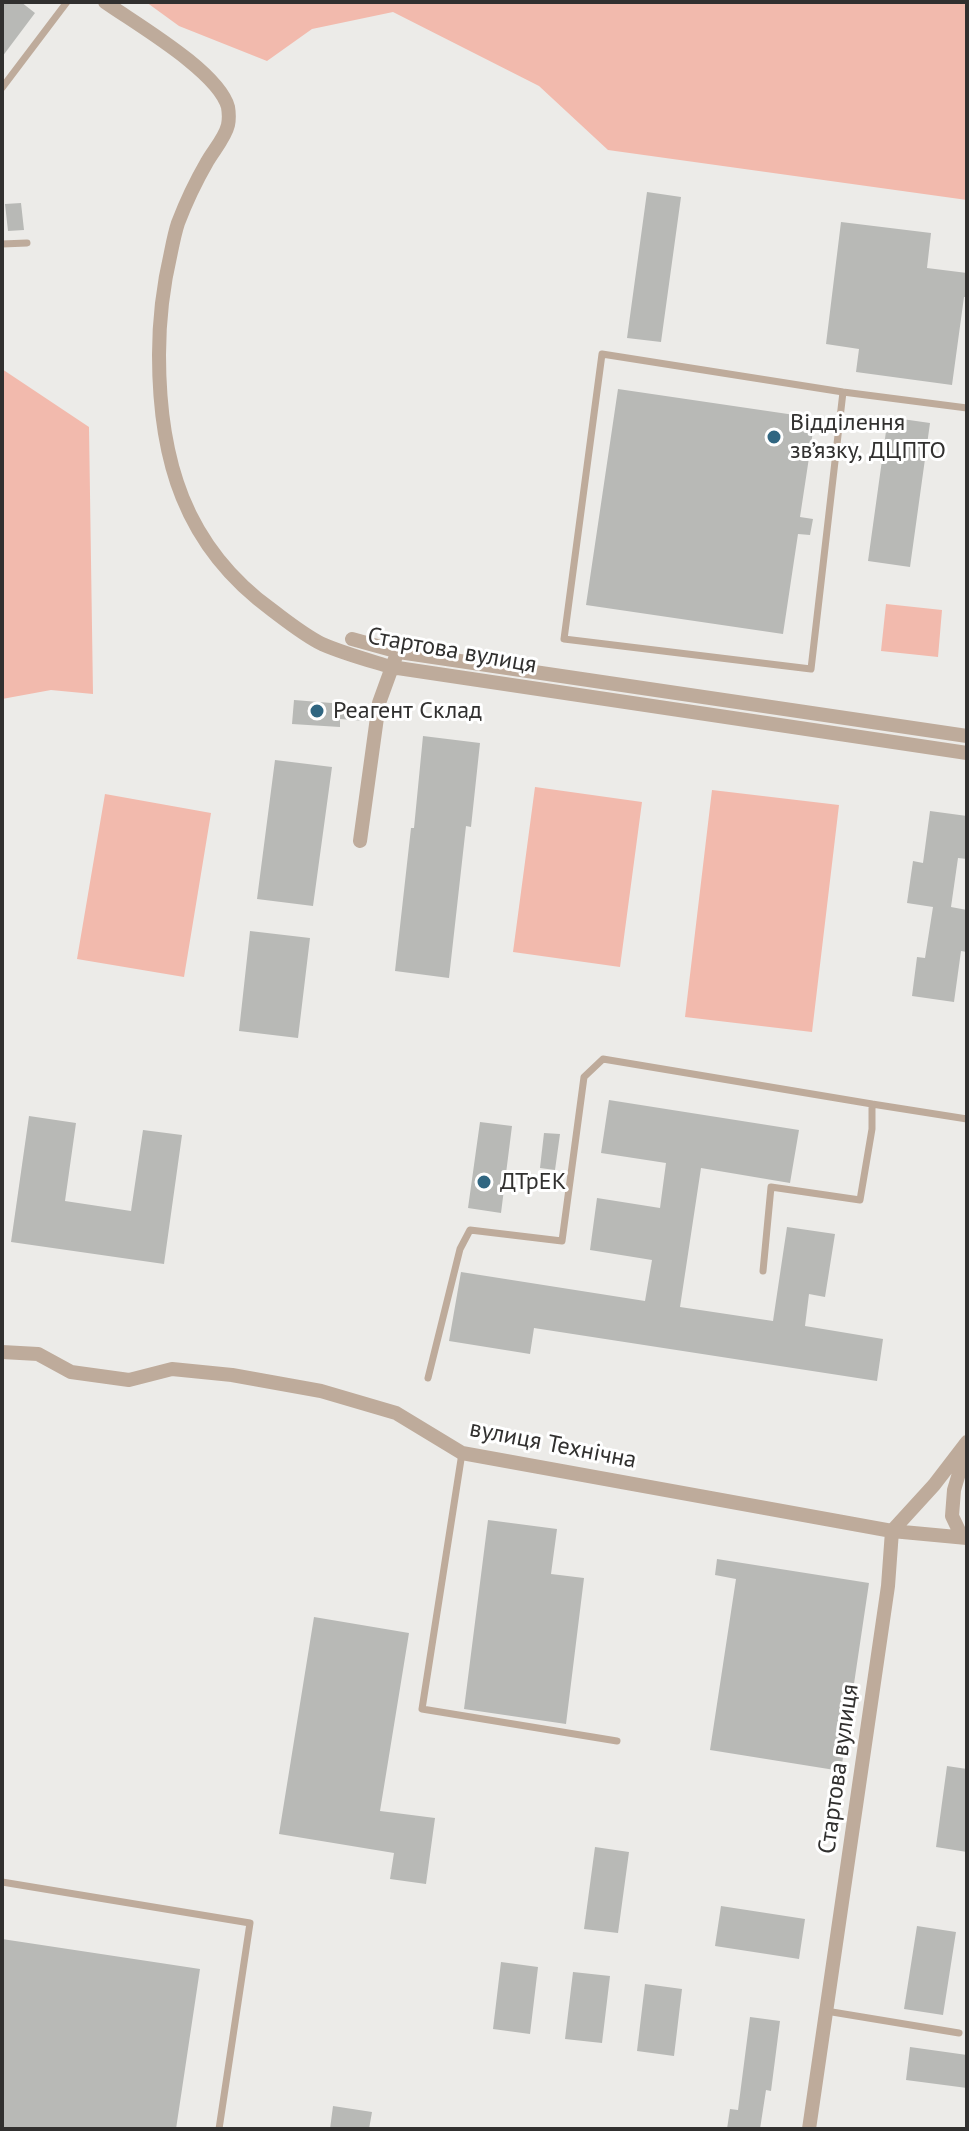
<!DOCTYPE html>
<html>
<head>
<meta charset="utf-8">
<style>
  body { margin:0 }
  #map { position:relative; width:969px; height:2131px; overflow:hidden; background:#ecebe8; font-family:"PT Sans",sans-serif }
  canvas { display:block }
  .frame { position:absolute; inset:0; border:4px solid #31302f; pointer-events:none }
</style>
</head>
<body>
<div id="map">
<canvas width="969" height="2131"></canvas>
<div class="frame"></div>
</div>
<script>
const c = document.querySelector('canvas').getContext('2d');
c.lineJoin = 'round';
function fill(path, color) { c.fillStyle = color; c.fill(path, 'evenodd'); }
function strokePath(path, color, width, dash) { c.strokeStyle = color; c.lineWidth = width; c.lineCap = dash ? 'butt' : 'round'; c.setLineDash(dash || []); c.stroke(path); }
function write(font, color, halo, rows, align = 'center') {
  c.font = font + ' "PT Sans",sans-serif'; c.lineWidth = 6; c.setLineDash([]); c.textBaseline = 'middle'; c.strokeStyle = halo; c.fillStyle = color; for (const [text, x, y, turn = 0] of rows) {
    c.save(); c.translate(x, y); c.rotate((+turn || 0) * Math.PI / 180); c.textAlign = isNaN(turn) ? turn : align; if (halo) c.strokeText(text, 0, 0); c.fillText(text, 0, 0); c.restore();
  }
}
const green = new Path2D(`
  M146,2H967V200L608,150L539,86L393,12L312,29L267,61L179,26Z
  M2,369L89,427L93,694L51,690L2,699Z
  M886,604L942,610L938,657L881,651Z
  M535,787L642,802L620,967L513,952Z
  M712,790L839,805L812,1032L685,1017Z
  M105,794L211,813L184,977L77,959Z`);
const building = new Path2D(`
  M2,2H21L35,13L2,57Z
  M647,192L681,197L661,342L627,338Z
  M21,203L24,230L8,231L5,204Z
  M841,222L931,233L927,268L967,273V297H964L952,385L856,372L859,349L826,344Z
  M618,389L815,418L800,517L813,519L810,535L798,534L783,634L586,605Z
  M888,417L930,423L910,567L868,561Z
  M294,700L369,706L366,721L340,719V727L292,724Z
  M423,736L480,743L471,827L466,826L449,978L395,971L411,828H414Z
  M275,760L332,767L313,906L257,899Z
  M930,811L967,816V859L958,858L951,907L967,910V952L961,951L954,1002L912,996L917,957L925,958L933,907L907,903L913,861L923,863Z
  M250,931L310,938L298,1038L239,1031Z
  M609,1100L799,1130L790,1183L701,1168L680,1307L773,1321L787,1227L835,1234L825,1297L809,1294L805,1326L883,1339L877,1381L534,1328L530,1354L449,1341L461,1272L645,1301L652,1260L590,1250L597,1198L660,1208L666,1163L601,1153Z
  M29,1116L76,1123L65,1201L131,1211L143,1130L182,1135L164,1264L11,1242Z
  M480,1122L512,1126L501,1213L468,1208Z
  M544,1133L560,1134L555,1170L540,1168Z
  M488,1520L557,1529L551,1574L584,1578L566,1724L464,1709Z
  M717,1559L869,1583L841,1771L710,1750L736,1579L715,1575Z
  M314,1617L409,1633L380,1811L435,1818L426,1884L390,1879L394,1853L279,1834Z
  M947,1766L967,1769V1852L936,1847Z
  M595,1847L629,1852L618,1933L584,1929Z
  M721,1906L805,1919L799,1959L715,1946Z
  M917,1926L956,1932L943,2015L904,2009Z
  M2,1939L200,1969L176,2129H2Z
  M501,1962L538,1967L530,2034L493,2029Z
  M573,1972L610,1976L602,2043L565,2039Z
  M645,1984L682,1989L674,2056L637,2051Z
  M750,2017L780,2021L771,2091L766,2090L760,2129H727L730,2109L738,2110Z
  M910,2047L967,2055V2088L906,2080Z
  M333,2106L372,2112L369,2129H330Z`);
const lane = new Path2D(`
  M2,88L67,2
  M2,244L27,243
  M843,392L811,669L564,639L602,354L843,392L967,408
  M763,1271L771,1187L860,1200L872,1129V1104L967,1119
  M428,1378L460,1249L470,1230L562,1241L584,1077L603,1059L872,1104
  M462,1453L422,1709L617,1741
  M2,1882L250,1923L219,2129
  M826,2011L959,2033`);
const street = new Path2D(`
  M105,2C136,24 218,71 228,107C229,113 229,120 228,125C225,138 213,151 207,162C196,181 186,202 178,223C175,232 173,242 171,252C163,286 159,320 159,355C159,459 184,546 272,610C288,622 304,635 322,644C345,654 368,660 391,667L967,753
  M352,639L399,652L967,736
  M360,841L379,703L395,659
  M2,1352L38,1354L71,1372L129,1380L172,1369L232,1375L321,1391L396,1413L462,1453L892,1531L967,1538
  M962,1537L952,1516L954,1490L966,1450
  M809,2129L888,1586L892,1531L934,1485L967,1442`);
const markers = [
  [774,437,8,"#306681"],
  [317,711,8,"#306681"],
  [484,1182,8,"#306681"]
];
const poiNames = [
  ["Відділення",790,423],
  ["зв’язку, ДЦПТО",790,451],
  ["Реагент Склад",333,711],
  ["ДТрЕК",500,1182]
];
const streetNames = [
  ["Стартова вулиця",452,651,10],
  ["вулиця Технічна",553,1445,11],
  ["Стартова вулиця",839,1769,-82]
];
fill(green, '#f2baad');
fill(building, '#b8b9b6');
strokePath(lane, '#beab9b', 7);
strokePath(street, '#beab9b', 14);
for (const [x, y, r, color] of markers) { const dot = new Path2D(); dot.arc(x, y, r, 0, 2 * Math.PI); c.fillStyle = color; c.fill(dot); strokePath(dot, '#fff', 3); }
write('24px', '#31302f', '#fff', poiNames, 'left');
write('24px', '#31302f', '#fff', streetNames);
</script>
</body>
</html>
